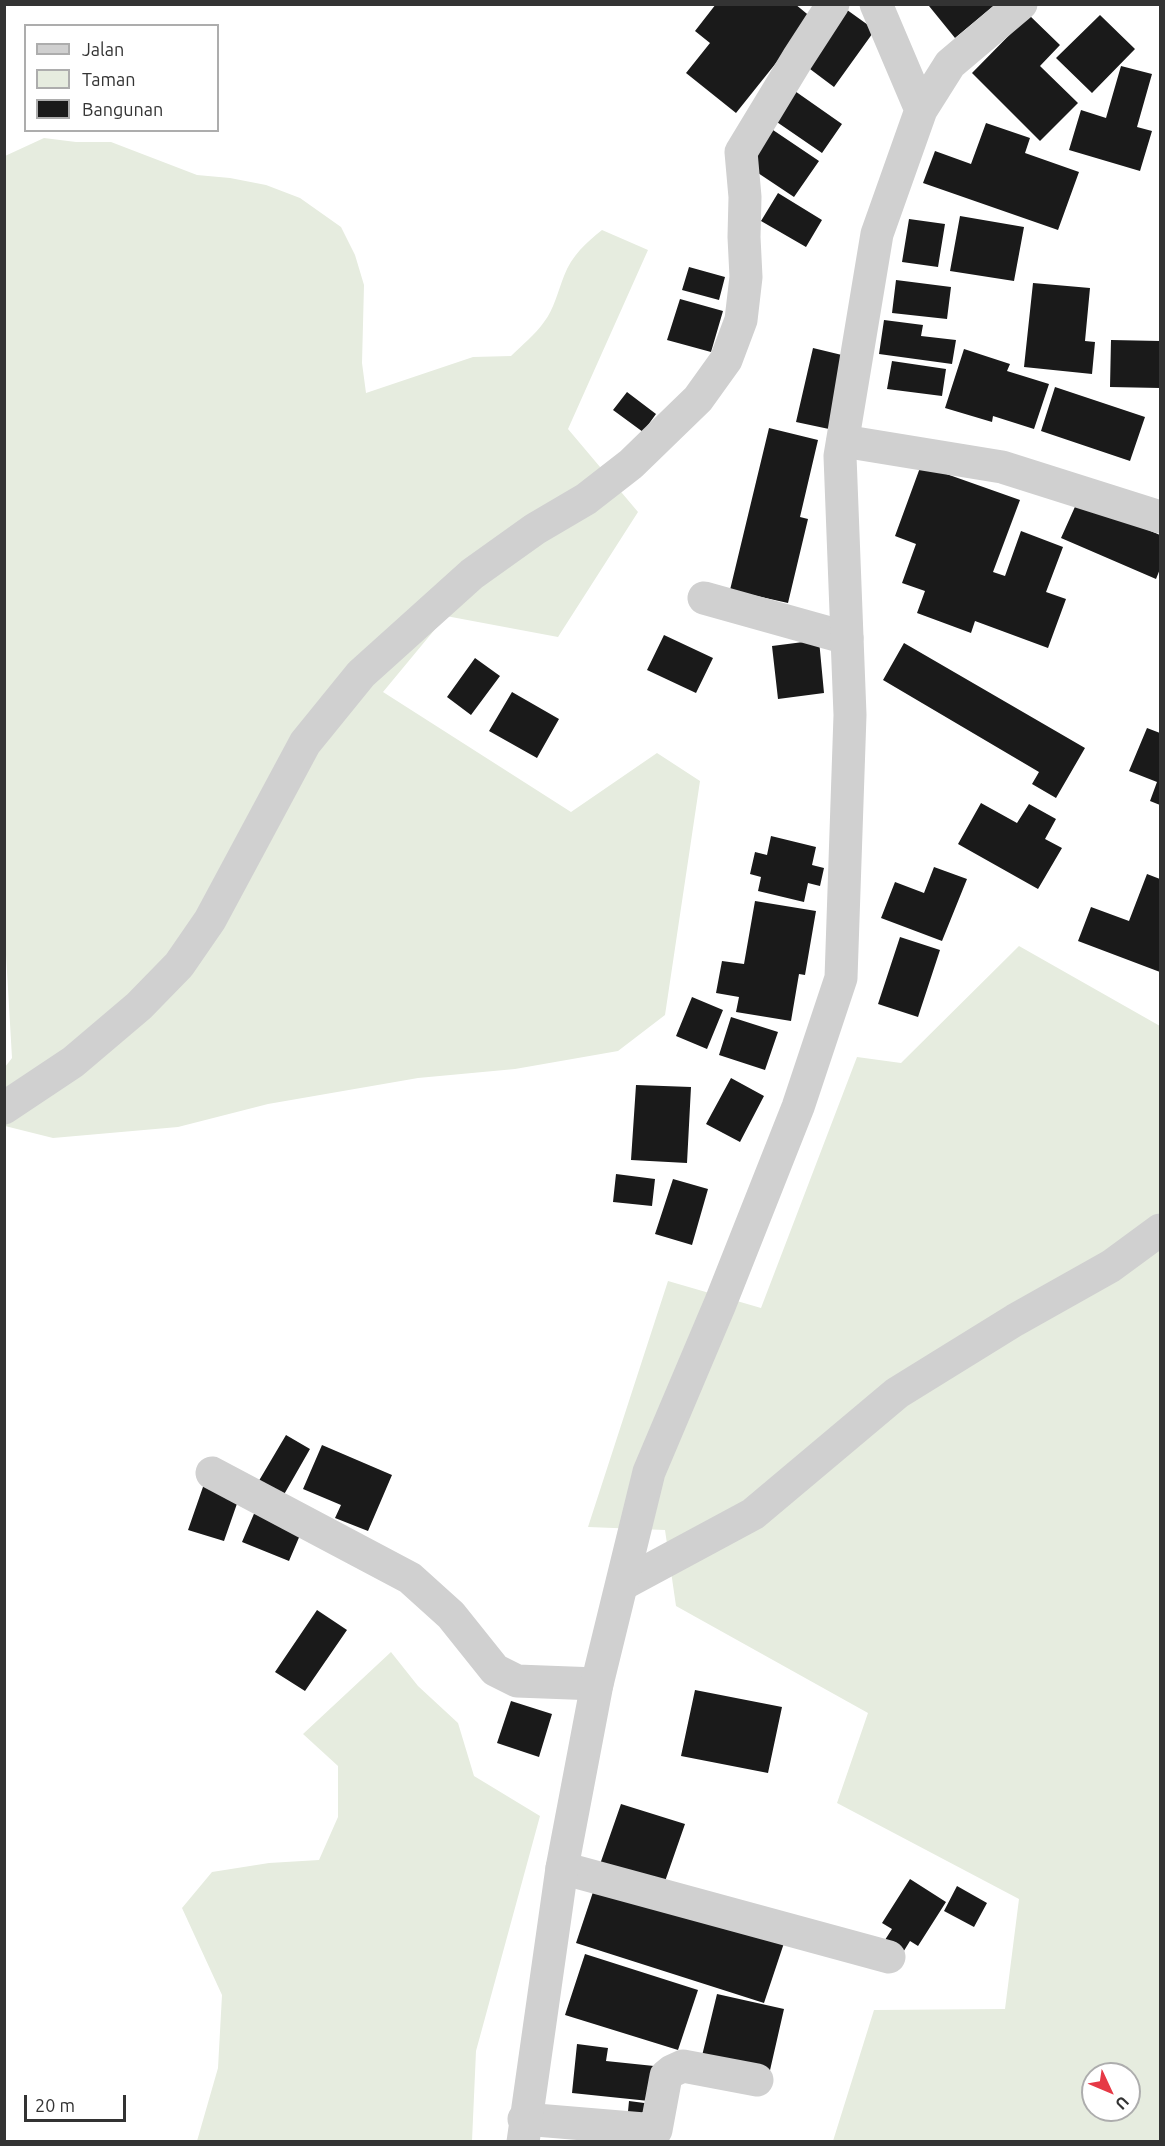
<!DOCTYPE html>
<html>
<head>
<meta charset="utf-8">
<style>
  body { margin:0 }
  #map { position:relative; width:1165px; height:2146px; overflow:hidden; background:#fff; font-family:Ubuntu,sans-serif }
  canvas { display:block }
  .frame { position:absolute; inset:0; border:6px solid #333; pointer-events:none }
  .legend { position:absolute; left:24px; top:24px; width:195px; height:108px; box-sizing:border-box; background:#fff; border:2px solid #adadad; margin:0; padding:8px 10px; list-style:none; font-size:18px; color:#333 }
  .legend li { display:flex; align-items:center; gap:12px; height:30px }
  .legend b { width:30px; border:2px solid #adadad }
  .north { position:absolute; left:1081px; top:2062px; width:60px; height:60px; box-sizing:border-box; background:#fff; border:2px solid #adadad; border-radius:50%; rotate:134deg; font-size:16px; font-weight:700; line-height:24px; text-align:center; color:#333 }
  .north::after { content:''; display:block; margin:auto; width:21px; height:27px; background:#e63946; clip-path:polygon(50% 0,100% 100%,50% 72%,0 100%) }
  .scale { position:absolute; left:24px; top:2095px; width:102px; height:27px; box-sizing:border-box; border:3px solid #333; border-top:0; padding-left:8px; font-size:18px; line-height:21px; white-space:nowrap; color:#333; -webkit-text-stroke:4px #fff; paint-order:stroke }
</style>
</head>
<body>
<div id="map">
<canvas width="1165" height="2146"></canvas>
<div class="frame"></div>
<ul class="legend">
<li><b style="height:8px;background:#d0d0d0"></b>Jalan</li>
<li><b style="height:16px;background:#e6ecdf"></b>Taman</li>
<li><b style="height:16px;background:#1a1a1a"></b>Bangunan</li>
</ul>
<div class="north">U</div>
<div class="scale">20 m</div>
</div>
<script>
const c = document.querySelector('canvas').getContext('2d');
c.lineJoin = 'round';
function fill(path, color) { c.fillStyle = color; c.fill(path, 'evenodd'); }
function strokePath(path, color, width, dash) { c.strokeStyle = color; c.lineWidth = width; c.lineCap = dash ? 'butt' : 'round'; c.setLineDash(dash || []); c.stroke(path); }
const green = new Path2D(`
  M44,138L76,142H111L197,175L230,178L266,185L300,198L341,227L355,255L364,285L362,363L366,393L473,357L511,356C522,345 535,335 544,322C554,309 558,291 564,276C572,255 586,243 602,230L648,250L568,429L638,512L558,637L446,616L383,692L571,812L657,753L700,781L665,1015L618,1051L515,1069L418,1078L268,1104L178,1127L53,1138L5,1126V1067L12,1058L4,920L5,156Z
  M1019,946L1160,1026V2141H833L874,2010L1005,2009L1019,1899L837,1803L868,1713L676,1606L665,1530L588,1527L668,1281L761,1308L857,1057L901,1063ZM1093,2074H1129V2110H1093Z
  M391,1652L418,1686L458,1723L474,1776L540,1816L476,2051L472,2141H197L218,2068L222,1995L182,1908L212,1872L269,1863L319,1860L338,1817V1766L303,1734Z`);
const building = new Path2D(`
  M716,4H795L812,18L736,113L686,73L710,43L695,31Z
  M932,4H996L955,38L929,6Z
  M843,7L875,30L834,87L802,63Z
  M1029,15L1060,45L1040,66L1078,103L1040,141L972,73Z
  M1100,15L1135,49L1092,93L1056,58Z
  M1121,66L1152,74L1137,127L1152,131L1140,171L1069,150L1081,110L1106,118Z
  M792,89L842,124L822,153L771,118Z
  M986,123L1030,138L1025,153L1079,172L1058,230L923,183L935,151L971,164Z
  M773,130L819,161L794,197L749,167Z
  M778,193L822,220L806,247L761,221Z
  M960,216L1024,227L1014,281L950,271Z
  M909,219L945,224L938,267L902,262Z
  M689,267L725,277L719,300L682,290Z
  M896,280L951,287L947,319L892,313Z
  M1033,283L1090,288L1085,341L1095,342L1092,374L1024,367Z
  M680,299L723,311L711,352L667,340Z
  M884,320L923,325L921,336L956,340L952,364L879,354Z
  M1111,340L1160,341V388L1110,387Z
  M813,348L846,356L829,429L796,422Z
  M964,349L1010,364L1007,371L1049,384L1034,429L993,416L992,422L945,408Z
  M892,361L946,369L942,396L887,389Z
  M1055,387L1145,417L1130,461L1041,431Z
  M627,392L656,414L643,432L613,410Z
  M769,428L818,440L800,517L808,519L788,603L730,590Z
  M921,465L1020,500L993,572L1005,576L1021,531L1063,547L1046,592L1066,599L1048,648L975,621L971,633L917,613L925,591L902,583L916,544L895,536Z
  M1078,500L1160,535V569L1156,579L1061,538Z
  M664,635L713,658L696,693L647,670Z
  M819,640L824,693L778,699L772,646Z
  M904,643L1085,748L1056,798L1032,784L1039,772L883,680Z
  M475,658L500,676L471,715L447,697Z
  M512,692L559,719L537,758L489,731Z
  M1147,728L1160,733V805L1150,801L1157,782L1129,771Z
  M981,803L1017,823L1029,804L1056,819L1045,839L1062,848L1038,889L958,844Z
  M771,836L816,847L812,865L824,868L820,886L808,883L804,902L758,891L761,877L750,874L755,852L767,855Z
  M934,867L967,879L942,941L881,918L895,882L924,893Z
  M1147,874L1160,879V972L1078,941L1091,907L1129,921Z
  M755,901L816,911L805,975L799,974L791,1021L736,1012L739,997L716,993L722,961L744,964Z
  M900,937L940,950L918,1017L878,1004Z
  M692,997L723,1010L707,1049L676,1036Z
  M731,1017L778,1032L765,1070L719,1055Z
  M731,1078L764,1096L740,1142L706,1124Z
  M636,1085L691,1087L687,1163L631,1160Z
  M616,1174L655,1179L652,1206L613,1202Z
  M673,1179L708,1189L692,1245L655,1234Z
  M286,1435L310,1449L282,1498L257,1484Z
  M322,1445L392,1475L368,1531L335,1518L341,1505L303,1489Z
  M204,1484L240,1495L224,1541L188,1530Z
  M256,1509L303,1528L289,1561L242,1542Z
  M317,1610L347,1630L305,1691L275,1672Z
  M695,1690L782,1707L768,1773L681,1756Z
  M511,1701L552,1714L539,1757L497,1743Z
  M621,1804L685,1824L662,1890L598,1870Z
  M910,1879L946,1902L918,1946L910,1941L902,1954L883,1943L892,1929L882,1923Z
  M597,1880L785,1940L764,2003L576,1943Z
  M957,1886L987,1903L974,1927L944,1911Z
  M585,1954L698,1990L678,2050L565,2015Z
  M717,1994L784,2009L768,2079L700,2064Z
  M577,2044L608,2048L606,2061L654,2066L649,2101L572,2093Z
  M629,2101L652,2104L649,2125L627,2122Z`);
const minor = new Path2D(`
  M843,441L1002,467L1160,517
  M704,598L847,638
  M4,1108L73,1062L139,1006L179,965L210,920L305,743L361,674L472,574L535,529L586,499L631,464L698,399L726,360L741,320L746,277L744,237L745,197L741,152L798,58L833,4
  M212,1473L410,1578L451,1615L495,1670L517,1681L597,1684
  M623,1584L753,1514L897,1393L1015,1320L1111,1266L1160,1230
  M562,1868L889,1957
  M524,2119L656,2130L666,2076L672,2071L683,2066L757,2080`);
const tertiary = new Path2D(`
  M876,4L921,110
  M523,2142L562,1868L597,1684L649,1472L720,1304L798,1107L841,978L850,715L840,456L877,234L921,110L950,64L1021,4`);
fill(green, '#e6ecdf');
fill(building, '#1a1a1a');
strokePath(minor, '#d0d0d0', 33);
strokePath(tertiary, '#d0d0d0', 33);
</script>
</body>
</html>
